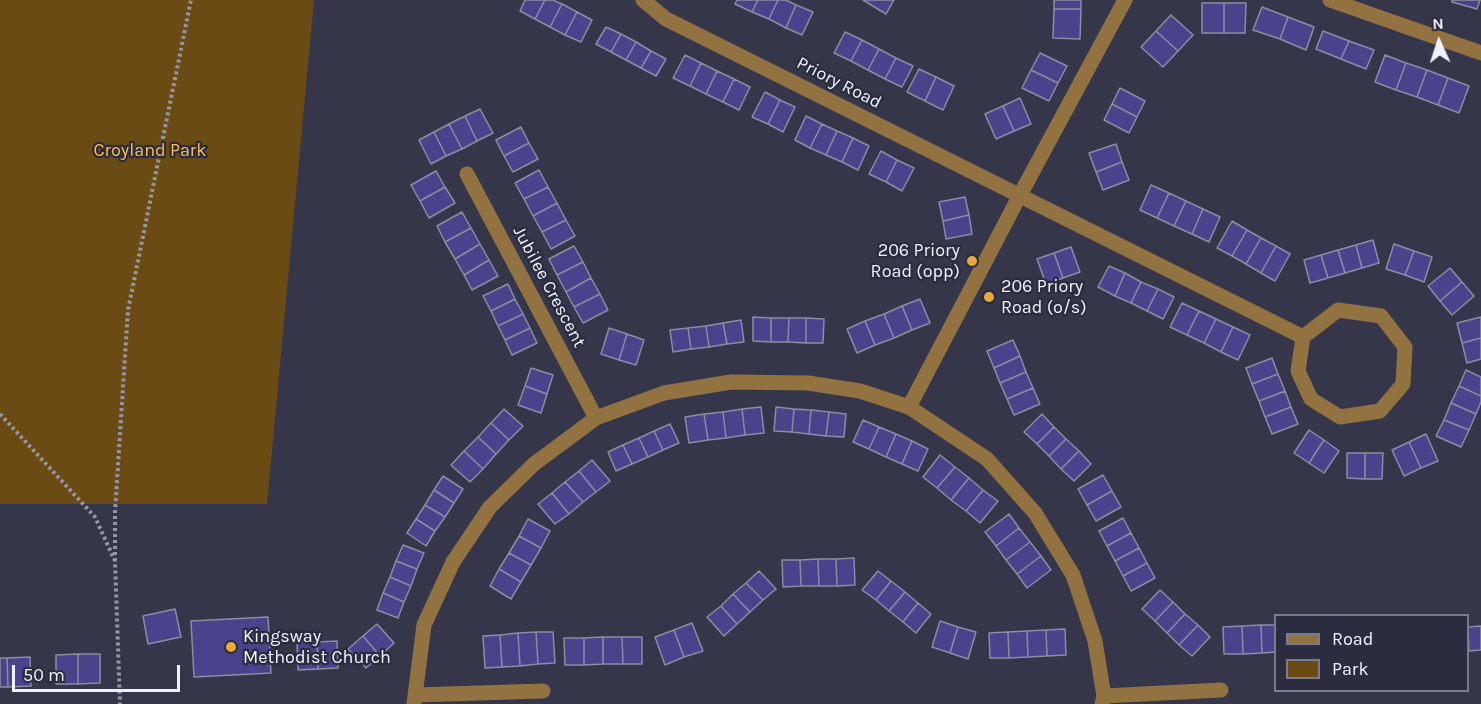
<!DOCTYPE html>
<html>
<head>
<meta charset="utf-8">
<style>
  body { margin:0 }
  #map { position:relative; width:1481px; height:704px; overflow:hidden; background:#353649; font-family:Karla,sans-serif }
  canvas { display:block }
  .legend { position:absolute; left:1274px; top:614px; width:195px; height:78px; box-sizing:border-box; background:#2b2c3f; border:2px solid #7a7b8c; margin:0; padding:8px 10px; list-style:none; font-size:18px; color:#f1f2ff }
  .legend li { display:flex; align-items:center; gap:12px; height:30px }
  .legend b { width:30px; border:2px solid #7a7b8c }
  .north { position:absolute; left:1409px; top:12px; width:60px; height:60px; -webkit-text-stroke:4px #2b2c3f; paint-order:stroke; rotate:357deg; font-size:16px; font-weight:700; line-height:24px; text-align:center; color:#f1f2ff }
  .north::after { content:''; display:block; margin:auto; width:21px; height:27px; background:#f1f2ff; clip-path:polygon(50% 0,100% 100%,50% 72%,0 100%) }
  .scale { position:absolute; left:12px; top:665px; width:168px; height:27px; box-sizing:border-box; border:3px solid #f1f2ff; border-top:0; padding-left:8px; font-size:18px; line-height:21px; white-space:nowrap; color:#f1f2ff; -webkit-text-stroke:4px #2b2c3f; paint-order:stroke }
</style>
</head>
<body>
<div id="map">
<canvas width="1481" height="704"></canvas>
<ul class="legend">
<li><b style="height:8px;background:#927240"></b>Road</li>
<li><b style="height:16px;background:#6a4b13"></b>Park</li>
</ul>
<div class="north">N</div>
<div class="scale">50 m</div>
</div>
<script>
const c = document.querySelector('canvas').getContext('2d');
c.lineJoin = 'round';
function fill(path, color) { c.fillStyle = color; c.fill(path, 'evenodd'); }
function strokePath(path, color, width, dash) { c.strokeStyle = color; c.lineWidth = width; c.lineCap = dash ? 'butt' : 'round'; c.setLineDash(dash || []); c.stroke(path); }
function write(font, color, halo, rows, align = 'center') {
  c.font = font + ' Karla,sans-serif'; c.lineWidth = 4.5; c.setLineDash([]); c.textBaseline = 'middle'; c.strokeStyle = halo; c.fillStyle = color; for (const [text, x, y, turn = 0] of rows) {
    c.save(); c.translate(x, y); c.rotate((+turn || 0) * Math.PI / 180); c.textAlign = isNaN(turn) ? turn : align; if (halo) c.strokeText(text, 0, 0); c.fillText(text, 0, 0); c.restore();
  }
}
const green = new Path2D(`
  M0,0H314L267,504H0Z`);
const building = new Path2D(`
  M525,0H545L535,19L520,11Z
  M545,0H553L562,4L550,27L535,19Z
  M737,0H758L752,12L735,4Z
  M758,0H778L769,19L752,12Z
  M778,0H786L796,5L786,28L769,19Z
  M863,0H894L886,14Z
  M1054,0H1081V9H1054Z
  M1452,0H1480L1477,9L1452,2Z
  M1202,3H1224V33H1202Z
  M1224,3H1246L1245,33H1224Z
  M562,4L577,12L565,35L550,27Z
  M796,5L813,12L802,35L786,28Z
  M1262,7L1288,17L1280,39L1253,30Z
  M1054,9H1081L1080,39L1053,38Z
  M577,12L592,20L581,42L565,35Z
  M1171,15L1193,35L1178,51L1156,31Z
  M1288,17L1314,27L1306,50L1280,39Z
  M606,27L621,34L611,52L596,44Z
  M1156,31L1178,51L1163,67L1141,47Z
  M1323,31L1349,41L1341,59L1316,49Z
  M845,32L862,40L851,61L834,53Z
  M621,34L636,42L626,60L611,52Z
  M862,40L879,49L868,70L851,61Z
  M1349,41L1374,50L1366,69L1341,59Z
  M636,42L651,51L641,68L626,60Z
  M879,49L896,58L885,79L868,70Z
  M651,51L666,59L656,76L641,68Z
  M1040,53L1067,66L1058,83L1031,70Z
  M685,55L701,63L690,86L673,78Z
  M1385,55L1406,63L1396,90L1375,82Z
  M896,58L913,66L902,87L885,79Z
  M701,63L717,71L706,94L690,86Z
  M1406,63L1427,70L1417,97L1396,90Z
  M919,69L936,77L925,101L907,92Z
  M1031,70L1058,83L1049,101L1022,88Z
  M1427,70L1448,78L1438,105L1417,97Z
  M717,71L734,79L723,102L706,94Z
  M936,77L954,86L943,110L925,101Z
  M1448,78L1469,86L1459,113L1438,105Z
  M734,79L750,87L739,110L723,102Z
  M1120,88L1145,101L1137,117L1112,104Z
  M765,92L780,100L768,124L752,117Z
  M1020,98L1031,124L1014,131L1003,106Z
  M780,100L795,107L783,132L768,124Z
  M1112,104L1137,117L1129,133L1104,120Z
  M1003,106L1014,131L996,139L985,114Z
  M480,109L493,133L477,141L465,116Z
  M465,116L477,141L462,149L449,124Z
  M806,116L822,124L810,148L795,140Z
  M449,124L462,149L446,156L434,132Z
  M822,124L837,131L826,155L810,148Z
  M521,127L529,143L504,156L496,140Z
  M837,131L853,138L842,162L826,155Z
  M434,132L446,156L431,164L419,140Z
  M853,138L869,146L858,170L842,162Z
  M529,143L538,159L513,172L504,156Z
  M1116,144L1122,162L1096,172L1089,153Z
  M881,151L897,160L886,182L869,174Z
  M897,160L914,168L902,191L886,182Z
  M1122,162L1129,180L1103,190L1096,172Z
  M539,170L548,187L524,199L515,183Z
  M436,171L445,187L420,201L411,185Z
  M1151,185L1169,193L1157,218L1140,210Z
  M445,187L455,203L429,218L420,201Z
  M548,187L557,203L533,216L524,199Z
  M1169,193L1186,201L1174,226L1157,218Z
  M965,197L969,215L943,221L939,202Z
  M1186,201L1203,209L1192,234L1174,226Z
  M557,203L566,220L542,232L533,216Z
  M1203,209L1220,217L1209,242L1192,234Z
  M462,212L471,228L445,242L437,226Z
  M969,215L972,234L946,239L943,221Z
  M566,220L575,236L551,249L542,232Z
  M1232,221L1247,230L1232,256L1217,248Z
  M471,228L480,244L455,259L445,242Z
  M1247,230L1261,238L1246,264L1232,256Z
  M1261,238L1276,246L1261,273L1246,264Z
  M1373,240L1379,263L1362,268L1356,245Z
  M480,244L489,260L464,275L455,259Z
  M1394,244L1414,251L1405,275L1386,269Z
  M1356,245L1362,268L1345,273L1338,250Z
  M574,246L583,262L557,275L549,259Z
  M1276,246L1290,254L1275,281L1261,273Z
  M1071,247L1080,272L1063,278L1054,253Z
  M1338,250L1345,273L1328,278L1321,255Z
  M1414,251L1432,257L1424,282L1405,275Z
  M1054,253L1063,278L1046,284L1037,259Z
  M1321,255L1328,278L1310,283L1304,260Z
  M489,260L498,276L472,290L464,275Z
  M583,262L591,278L566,292L557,275Z
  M1109,266L1125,273L1115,296L1098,287Z
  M1450,268L1462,282L1440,301L1428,286Z
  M1125,273L1141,282L1131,303L1115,296Z
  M591,278L600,294L574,307L566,292Z
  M1141,282L1158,289L1147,311L1131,303Z
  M1462,282L1474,296L1452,315L1440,301Z
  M508,284L515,299L491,311L483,296Z
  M1158,289L1174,297L1163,319L1147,311Z
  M600,294L608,310L583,323L574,307Z
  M515,299L523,314L498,326L491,311Z
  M920,299L930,323L912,330L902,306Z
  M1182,303L1199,311L1187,335L1170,327Z
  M902,306L912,330L894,338L884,314Z
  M1199,311L1216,319L1204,343L1187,335Z
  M523,314L530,328L505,340L498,326Z
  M884,314L894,338L875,345L865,321Z
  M753,317L771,318V342L753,341Z
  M1481,317V338L1462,343L1457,323Z
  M771,318H789L788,342H771Z
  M789,318H806V343L788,342Z
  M806,318L824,319L823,343H806Z
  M1216,319L1233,327L1221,352L1204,343Z
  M741,320L744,342L727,344L723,323Z
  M865,321L875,345L857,353L847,329Z
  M723,323L727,344L709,347L706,326Z
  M706,326L709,347L691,349L688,328Z
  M1233,327L1250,335L1238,360L1221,352Z
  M530,328L537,343L512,355L505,340Z
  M609,328L627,334L619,360L601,354Z
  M688,328L691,349L673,352L670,330Z
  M627,334L644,340L636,365L619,360Z
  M1481,338V359L1467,363L1462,343Z
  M1013,340L1020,356L994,368L987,351Z
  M1020,356L1026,372L1000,383L994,368Z
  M1272,358L1278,374L1252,384L1246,368Z
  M531,368L553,375L547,394L525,386Z
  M1466,370L1481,377V396L1459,386Z
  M1026,372L1033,388L1007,399L1000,383Z
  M1278,374L1285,391L1259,401L1252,384Z
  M525,386L547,394L541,413L518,405Z
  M1459,386L1481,396V402L1476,414L1451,403Z
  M1033,388L1040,404L1014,415L1007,399Z
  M1285,391L1291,407L1265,417L1259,401Z
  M1451,403L1476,414L1469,430L1444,420Z
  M761,407L764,433L745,435L742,409Z
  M776,407L794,409L792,432L774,431Z
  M1291,407L1298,424L1272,434L1265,417Z
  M504,409L523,426L509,440L491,423Z
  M742,409L745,435L726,438L723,412Z
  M794,409L811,410L809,434L792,432Z
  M811,410L829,412L826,436L809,434Z
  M723,412L726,438L708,440L704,414Z
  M829,412L846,414L844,437L826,436Z
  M704,414L708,440L689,443L685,417Z
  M1042,414L1054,427L1037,444L1024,432Z
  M863,420L879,427L869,449L853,442Z
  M1444,420L1469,430L1461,447L1436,436Z
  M491,423L509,440L496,454L478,437Z
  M670,424L679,443L663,450L654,431Z
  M879,427L896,434L886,457L869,449Z
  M1054,427L1066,439L1049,456L1037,444Z
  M1309,430L1324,440L1309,463L1294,453Z
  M654,431L663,450L648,457L639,438Z
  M896,434L912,441L902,464L886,457Z
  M1426,434L1438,461L1421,468L1409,442Z
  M478,437L496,454L483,469L464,451Z
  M639,438L648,457L632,464L623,445Z
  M1066,439L1079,451L1061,469L1049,456Z
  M1324,440L1339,451L1324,473L1309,463Z
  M912,441L928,449L918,471L902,464Z
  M1409,442L1421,468L1404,476L1392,450Z
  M623,445L632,464L616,471L608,452Z
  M464,451L483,469L470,482L451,465Z
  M1079,451L1091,464L1074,481L1061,469Z
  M1347,453H1365V479L1347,478Z
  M1365,453H1383L1382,479H1365Z
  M940,455L955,467L937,488L923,477Z
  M592,460L610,481L596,492L579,471Z
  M955,467L969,478L951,500L937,488Z
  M579,471L596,492L583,502L565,482Z
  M1103,475L1112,491L1087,505L1078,489Z
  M443,476L463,489L454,503L434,490Z
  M969,478L983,490L966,511L951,500Z
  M565,482L583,502L569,514L552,493Z
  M434,490L454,503L445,517L425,505Z
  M983,490L998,501L980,523L966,511Z
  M1112,491L1121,507L1096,521L1087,505Z
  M552,493L569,514L555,524L538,504Z
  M425,505L445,517L435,531L416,519Z
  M1009,514L1019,528L996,546L985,532Z
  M1123,518L1131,533L1107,546L1099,531Z
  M416,519L435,531L426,546L407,533Z
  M528,519L550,531L541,548L519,536Z
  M1019,528L1030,542L1006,560L996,546Z
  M1131,533L1139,548L1115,561L1107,546Z
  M519,536L541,548L531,565L509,553Z
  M1030,542L1041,556L1017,574L1006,560Z
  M403,545L424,553L417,569L396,561Z
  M1139,548L1147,563L1123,576L1115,561Z
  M509,553L531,565L521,582L499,569Z
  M1041,556L1051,570L1027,588L1017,574Z
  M854,558L855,585L837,586L836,559Z
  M818,559H836L837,586H819Z
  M818,559L819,586H801L800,560Z
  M782,560H800L801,586L783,587Z
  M396,561L417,569L411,586L390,577Z
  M1147,563L1155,578L1131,591L1123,576Z
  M499,569L521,582L511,599L490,586Z
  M759,571L776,589L763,600L746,583Z
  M878,571L891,581L876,600L862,590Z
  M390,577L411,586L404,602L383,593Z
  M891,581L905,592L889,611L876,600Z
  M746,583L763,600L750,612L733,594Z
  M1160,590L1173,602L1155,621L1142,609Z
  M905,592L918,603L903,622L889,611Z
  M383,593L404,602L398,618L377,610Z
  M733,594L750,612L737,624L721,606Z
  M1173,602L1185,614L1167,633L1155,621Z
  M918,603L931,614L916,633L903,622Z
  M721,606L737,624L724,636L707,617Z
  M175,609L181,637L148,644L143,616Z
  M1185,614L1198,625L1179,645L1167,633Z
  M268,617L271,673L194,677L191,621Z
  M940,621L958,627L950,653L932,647Z
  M692,623L703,651L684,657L674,630Z
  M377,624L394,643L380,656L363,636Z
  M1198,625L1210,637L1192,656L1179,645Z
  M1261,625L1262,653L1243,654L1242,626Z
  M1261,625H1276V652L1262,653Z
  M1242,626L1243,654H1224L1223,627Z
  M1481,626V650L1469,651L1468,627Z
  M958,627L976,632L968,659L950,653Z
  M1065,629L1066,655L1047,656L1046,630Z
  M674,630L684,657L665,665L655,637Z
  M1046,630L1047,656L1028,657L1027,631Z
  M1027,631L1028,657L1009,658L1008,632Z
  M536,632H553L555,663L538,664Z
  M536,632L538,664L520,666L518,633Z
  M1008,632L1009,658H990L989,633Z
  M518,633L520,666L502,667L500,635Z
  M500,635L502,667L485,668L483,636Z
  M363,636L380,656L366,668L348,649Z
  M603,637H622L623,664H603Z
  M603,637V664L584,665V638Z
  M622,637H642V664H623Z
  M564,638H584V665H565Z
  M337,641L338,668L318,669L317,642Z
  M297,642H317L318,669L298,670Z
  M78,654V684H56V655Z
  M78,654H100V683L78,684Z
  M30,657L31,686L8,687L7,658Z
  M0,658H7L8,687H0Z`);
const path = new Path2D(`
  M0,414L95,517L115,561L120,704
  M115,561V512L128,310L191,0`);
const minor = new Path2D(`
  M643,0L666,19L1303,337
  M1330,0L1481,53
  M467,174L596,418
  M1338,310L1381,316L1405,347L1403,384L1380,411L1340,417L1311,399L1298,371L1303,337Z
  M909,407L1020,195L1125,0
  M415,695L543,691
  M1104,696L1221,690
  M414,704L424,625L453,562L490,507L534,464L596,418L664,393L731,382L808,383L860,391L909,407L987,459L1035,513L1073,575L1095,641L1104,696L1102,704`);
const markers = [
  [972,261,6,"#eaaa39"],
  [989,297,6,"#eaaa39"],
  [231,647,6,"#eaaa39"]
];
const streetNames = [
  ["Priory Road",839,83,27],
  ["Jubilee Crescent",549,287,62]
];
const parkNames = [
  ["Croyland Park",150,151]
];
const poiNames = [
  ["206 Priory",960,251,"right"],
  ["Road (opp)",960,272,"right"],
  ["206 Priory",1001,287],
  ["Road (o/s)",1001,308],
  ["Kingsway",243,637],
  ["Methodist Church",243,658]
];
fill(green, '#6a4b13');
fill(building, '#48438b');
strokePath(building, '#8b8da3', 1.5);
strokePath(path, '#9596a6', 4, [3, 3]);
strokePath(minor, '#927240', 15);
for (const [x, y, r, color] of markers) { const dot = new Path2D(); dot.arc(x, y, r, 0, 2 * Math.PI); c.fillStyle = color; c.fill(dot); strokePath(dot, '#2b2c3f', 2); }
write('18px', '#f1f2ff', '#2b2c3f', streetNames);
write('18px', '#ffbd4d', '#2b2c3f', parkNames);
write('18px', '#f1f2ff', '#2b2c3f', poiNames, 'left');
</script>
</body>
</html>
